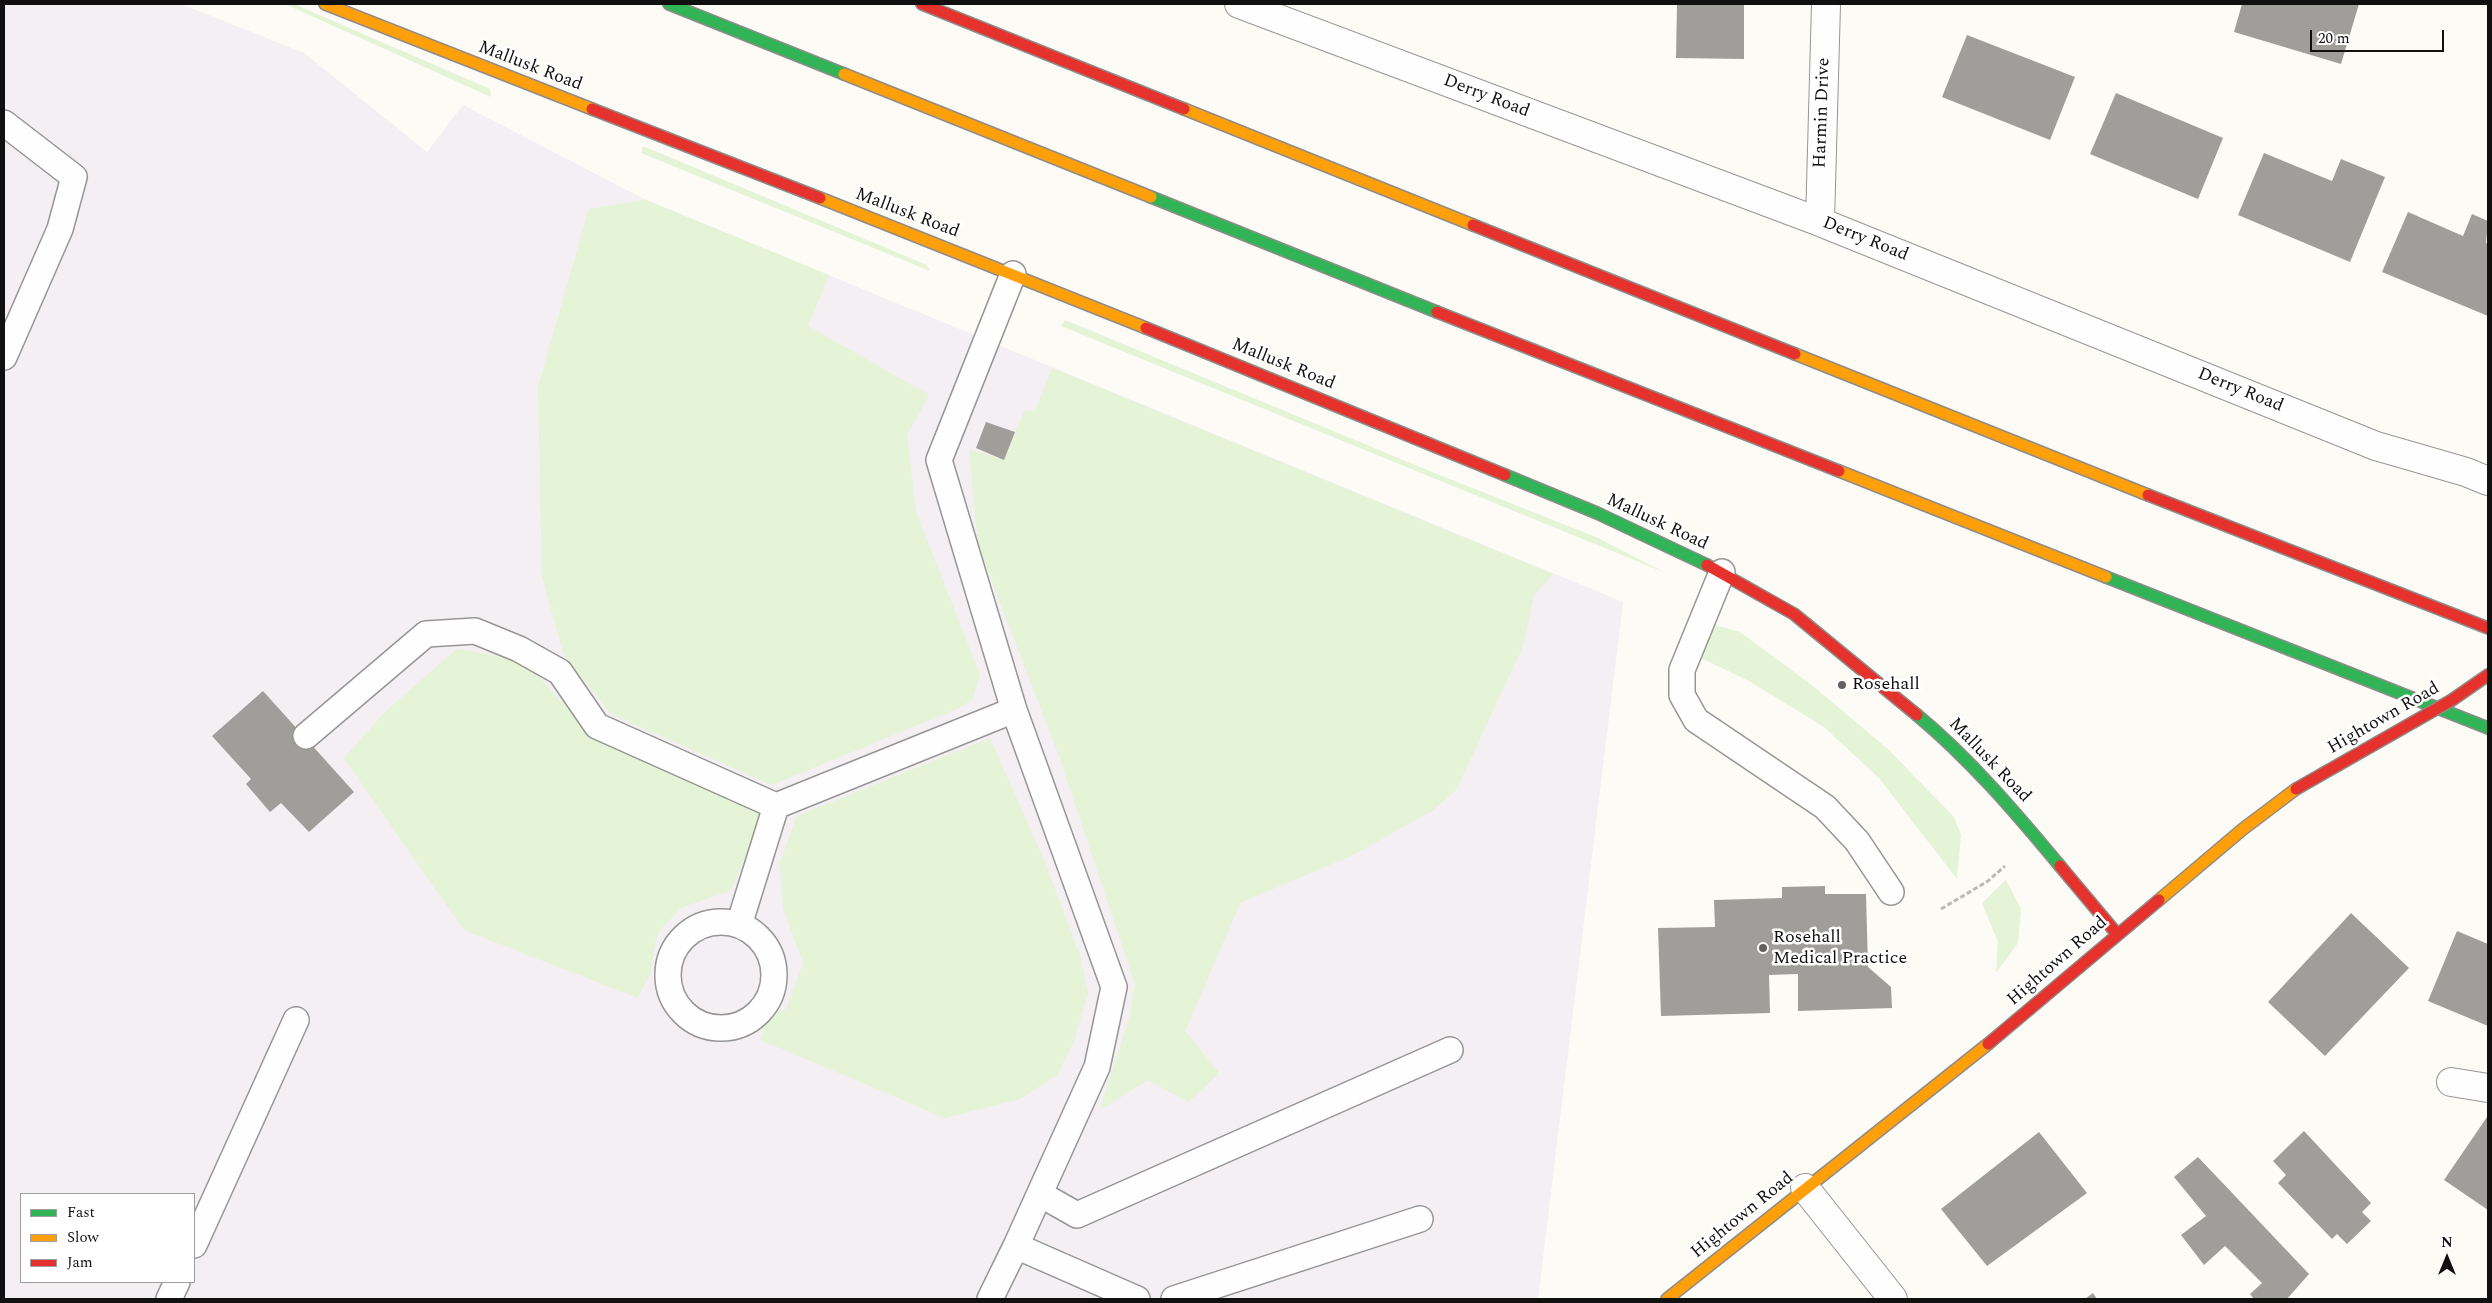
<!DOCTYPE html>
<html>
<head>
<meta charset="utf-8">
<style>
  body { margin:0 }
  #map { position:relative; width:2492px; height:1303px; overflow:hidden; background:#fcfbf6; font-family:Spectral,serif }
  canvas { display:block }
  .frame { position:absolute; inset:0; border:5px solid #101010; pointer-events:none }
  .legend { position:absolute; left:20px; top:1193px; width:175px; height:90px; box-sizing:border-box; background:#fff; border:1px solid #9f9f9f; margin:0; padding:6px 9px; list-style:none; font-size:15px; color:#101010 }
  .legend li { display:flex; align-items:center; gap:10px; height:25px }
  .legend b { width:25px; border:1px solid #9f9f9f }
  .north { position:absolute; left:2422px; top:1233px; width:50px; height:50px; -webkit-text-stroke:4px #fff; paint-order:stroke; rotate:0deg; font-size:14px; font-weight:700; line-height:20px; text-align:center; color:#101010 }
  .north::after { content:''; display:block; margin:auto; width:18px; height:22px; background:#101010; clip-path:polygon(50% 0,100% 100%,50% 72%,0 100%) }
  .scale { position:absolute; left:2310px; top:30px; width:134px; height:22px; box-sizing:border-box; border:2px solid #101010; border-top:0; padding-left:6px; font-size:15px; line-height:18px; white-space:nowrap; color:#101010; -webkit-text-stroke:4px #fff; paint-order:stroke }
</style>
</head>
<body>
<div id="map">
<canvas width="2492" height="1303"></canvas>
<div class="frame"></div>
<ul class="legend">
<li><b style="height:6px;background:#30b455"></b>Fast</li>
<li><b style="height:6px;background:#ff9f0a"></b>Slow</li>
<li><b style="height:6px;background:#e5322d"></b>Jam</li>
</ul>
<div class="north">N</div>
<div class="scale">20 m</div>
</div>
<script>
const c = document.querySelector('canvas').getContext('2d');
c.lineJoin = 'round';
function fill(path, color) { c.fillStyle = color; c.fill(path, 'evenodd'); }
function strokePath(path, color, width, dash) { c.strokeStyle = color; c.lineWidth = width; c.lineCap = dash ? 'butt' : 'round'; c.setLineDash(dash || []); c.stroke(path); }
function write(font, color, halo, rows, align = 'center') {
  c.font = font + ' Spectral,serif'; c.lineWidth = 5; c.setLineDash([]); c.textBaseline = 'middle'; c.strokeStyle = halo; c.fillStyle = color; for (const [text, x, y, turn = 0] of rows) {
    c.save(); c.translate(x, y); c.rotate((+turn || 0) * Math.PI / 180); c.textAlign = isNaN(turn) ? turn : align; if (halo) c.strokeText(text, 0, 0); c.fillText(text, 0, 0); c.restore();
  }
}
const industrial = new Path2D(`
  M4,4H181L304,53L427,152L463,105L646,200L1623,602L1538,1299H4ZM21,1194H194V1282H21Z`);
const green = new Path2D(`
  M285,4H294L490,89L491,97Z
  M643,146L927,265L930,271L641,153Z
  M646,200L829,275L808,326L929,395L907,435L916,512L980,675L972,700L954,710L772,785L611,714L564,655L542,576L538,387L589,209Z
  M1065,320L1437,474L1596,537L1666,573L1061,326Z
  M1052,368L1553,574L1534,595L1523,646L1456,790L1433,810L1353,855L1240,903L1185,1031L1219,1073L1189,1102L1148,1080L1100,1110L1129,1019L1135,984L1059,756L978,545L969,450L1004,459L1025,410L1035,412Z
  M1714,625L1740,632L1813,686L1889,750L1954,817L1961,835L1957,879L1879,778L1824,727L1749,681L1695,655Z
  M457,649L523,660L597,740L763,815L731,890L681,908L660,930L656,939L651,971L638,998L464,930L344,758L387,710Z
  M990,738L1046,865L1080,956L1088,993L1074,1041L1057,1075L1020,1099L945,1118L761,1040L766,1021L787,1008L803,963L783,908L780,862L797,816Z
  M2006,880L2021,909L2018,943L1996,973L1998,942L1982,903Z`);
const building = new Path2D(`
  M1677,4H1744V59L1676,58Z
  M2242,4H2359L2341,64L2234,32Z
  M1967,35L2075,77L2050,140L1942,97Z
  M2116,93L2223,138L2198,199L2090,154Z
  M2264,153L2332,181L2341,159L2385,177L2350,262L2238,215Z
  M2408,212L2463,236L2472,214L2488,221L2486,243L2488,244V316L2382,272Z
  M986,422L1015,432L1004,460L976,448Z
  M263,691L354,792L309,832L281,803L270,812L246,784L251,779L212,736Z
  M1825,886V894H1866L1868,967L1891,987L1892,1008L1798,1011V974L1769,975L1770,1013L1661,1016L1658,928L1715,927L1714,900L1782,898V887Z
  M2351,913L2409,968L2325,1056L2268,1002Z
  M2457,931L2488,944V1026L2428,1001Z
  M2487,1117L2488,1118V1210L2444,1180Z
  M2304,1131L2371,1203L2362,1212L2371,1221L2347,1244L2337,1234L2332,1239L2278,1183L2286,1175L2273,1161Z
  M2039,1132L2087,1193L1987,1266L1941,1209Z
  M2198,1157L2309,1274L2287,1299H2254L2250,1294L2262,1283L2225,1246L2204,1265L2181,1235L2206,1216L2174,1177Z
  M2093,1293L2097,1299H2085Z`);
const path = new Path2D(`
  M1941,909L1988,881L2005,866`);
const lane = new Path2D(`
  M4,123L74,177L60,229L4,357
  M1722,572L1682,670V695L1696,720L1825,807L1857,841L1891,892
  M306,736L426,634L475,631L519,649L560,672L597,726L776,806L1014,710
  M668 975a53 53 0 1 1 106 0a53 53 0 1 1-106 0Z
  M739,925L776,806
  M1040,1194L1077,1215L1450,1050
  M194,1245L296,1020
  M1016,1246L1137,1299
  M169,1299L177,1282
  M990,1299L1016,1246L1097,1067L1114,987L1014,710L939,460L1013,274
  M1174,1299L1420,1219`);
const street = new Path2D(`
  M1239,4L1820,222L2376,446L2466,472L2488,481
  M1820,222L1826,4
  M2451,1082L2488,1088
  M1805,1188L1893,1299`);
const fast = new Path2D(`
  M669,4L844,74
  M1151,197L1437,312
  M1505,475L1597,513L1707,565
  M2106,577L2488,728
  M1917,715C1970,759 2016,813 2060,866`);
const slow = new Path2D(`
  M325,4L592,109
  M844,74L1151,197
  M1184,109L1473,225
  M820,198L1146,328
  M1795,354L2148,495
  M1839,471L2106,577
  M2159,900L2243,829L2296,789
  M1667,1299L1988,1044`);
const jam = new Path2D(`
  M922,4L1184,109
  M592,109L820,198
  M1473,225L1795,354
  M1437,312L1839,471
  M1146,328L1505,475
  M2148,495L2488,628
  M1707,565L1794,614L1917,715
  M2452,700L2488,675
  M2060,866L2117,934
  M1988,1044L2159,900`);
const jamBridge = new Path2D(`
  M2296,789L2452,700`);
const markers = [
  [1842,685,5,"#636260"],
  [1763,948,5,"#636260"]
];
const streetNames = [
  ["Mallusk Road",530,67,21],
  ["Derry Road",1486,97,21],
  ["Harmin Drive",1823,113,-88],
  ["Mallusk Road",907,214,21],
  ["Derry Road",1865,240,22],
  ["Mallusk Road",1283,365,22],
  ["Derry Road",2240,391,22],
  ["Mallusk Road",1657,523,25],
  ["Hightown Road",2384,719,-30],
  ["Mallusk Road",1989,761,46],
  ["Hightown Road",2058,962,-41],
  ["Hightown Road",1743,1216,-39]
];
const poiNames = [
  ["Rosehall",1852,685],
  ["Rosehall",1773,938],
  ["Medical Practice",1773,959]
];
fill(industrial, '#f4eff2');
fill(green, '#e5f3d6');
fill(building, '#a09e9b');
strokePath(lane, '#969694', 28);
strokePath(street, '#969694', 30);
strokePath(fast, '#8d8c8a', 14);
strokePath(slow, '#8d8c8a', 14);
strokePath(jam, '#8d8c8a', 14);
strokePath(path, '#b9b9b8', 3, [5, 2.5]);
strokePath(lane, '#fffefe', 25);
strokePath(street, '#fffefe', 28);
strokePath(fast, '#30b455', 11);
strokePath(slow, '#ff9f0a', 11);
strokePath(jam, '#e5322d', 11);
strokePath(jamBridge, '#8d8c8a', 14, []);
strokePath(jamBridge, '#e5322d', 11);
for (const [x, y, r, color] of markers) { const dot = new Path2D(); dot.arc(x, y, r, 0, 2 * Math.PI); c.fillStyle = color; c.fill(dot); strokePath(dot, '#fff', 2); }
write('18px', '#101010', '#fff', streetNames);
write('18px', '#101010', '#fff', poiNames, 'left');
</script>
</body>
</html>
